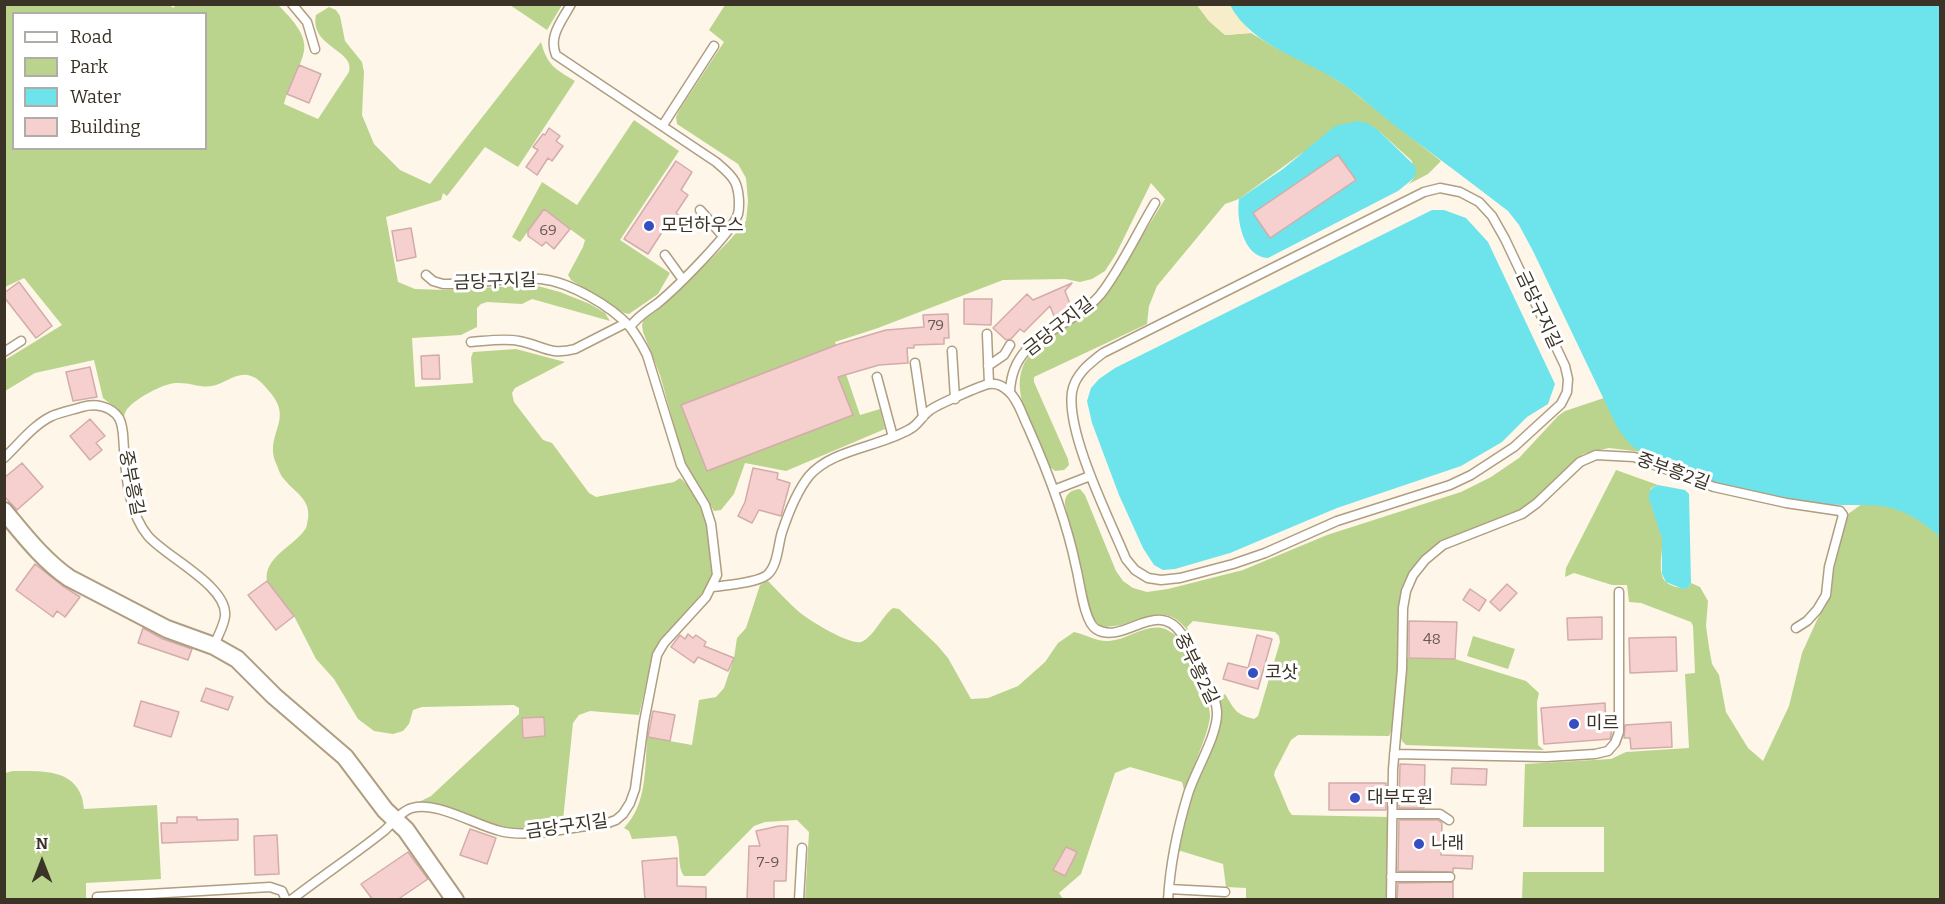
<!DOCTYPE html>
<html>
<head>
<meta charset="utf-8">
<style>
  body { margin:0 }
  #map { position:relative; width:1945px; height:904px; overflow:hidden; background:#fef6e9; font-family:Bitter,serif }
  canvas { display:block }
  .frame { position:absolute; inset:0; border:6px solid #3a3326; pointer-events:none }
  .legend { position:absolute; left:12px; top:12px; width:195px; height:138px; box-sizing:border-box; background:#fff; border:2px solid #b0ada8; margin:0; padding:8px 10px; list-style:none; font-size:18px; color:#3a3326 }
  .legend li { display:flex; align-items:center; gap:12px; height:30px }
  .legend b { width:30px; border:2px solid #b0ada8 }
  .north { position:absolute; left:12px; top:832px; width:60px; height:60px; -webkit-text-stroke:4px #fff; paint-order:stroke; rotate:0deg; font-size:16px; font-weight:700; line-height:24px; text-align:center; color:#3a3326 }
  .north::after { content:''; display:block; margin:auto; width:21px; height:27px; background:#3a3326; clip-path:polygon(50% 0,100% 100%,50% 72%,0 100%) }
</style>
</head>
<body>
<div id="map">
<canvas width="1945" height="904"></canvas>
<div class="frame"></div>
<ul class="legend">
<li><b style="height:8px;background:#fff"></b>Road</li>
<li><b style="height:16px;background:#bad48d"></b>Park</li>
<li><b style="height:16px;background:#6de3eb"></b>Water</li>
<li><b style="height:16px;background:#f6d0ce"></b>Building</li>
</ul>
<div class="north">N</div>
</div>
<script>
const c = document.querySelector('canvas').getContext('2d');
c.lineJoin = 'round';
function fill(path, color) { c.fillStyle = color; c.fill(path, 'evenodd'); }
function strokePath(path, color, width, dash) { c.strokeStyle = color; c.lineWidth = width; c.lineCap = dash ? 'butt' : 'round'; c.setLineDash(dash || []); c.stroke(path); }
function write(font, color, halo, rows, align = 'center') {
  c.font = font + ' Bitter,"Noto Sans KR",serif'; c.lineWidth = 6; c.setLineDash([]); c.textBaseline = 'middle'; c.strokeStyle = halo; c.fillStyle = color; for (const [text, x, y, turn = 0] of rows) {
    c.save(); c.translate(x, y); c.rotate((+turn || 0) * Math.PI / 180); c.textAlign = isNaN(turn) ? turn : align; if (halo) c.strokeText(text, 0, 0); c.fillText(text, 0, 0); c.restore();
  }
}
const green = new Path2D(`
  M169,4L173,8L177,4L278,5C324,50 299,53 284,104L318,119L349,72C356,50 309,47 316,15L329,7L336,10L340,16L345,41L362,62L364,72L362,115L374,144L400,170L430,184L541,42C547,65 555,69 575,81L518,167L485,147L447,196L443,193L441,200L386,217L398,282L415,289L445,290L534,285L560,292L590,304L605,313L610,321L532,299L522,304L487,302L481,304L477,308V327L461,335L412,338L415,387L473,383L471,358L473,352L516,349L565,362L515,388L512,393L514,402L543,440L552,443L589,493L596,497L674,482L680,478C700,493 717,548 713,573C712,577 710,581 708,586L654,650L639,715L590,711L579,715L573,723L563,820C549,824 535,830 521,830C488,831 452,805 415,804L431,796L519,714V708L514,705L422,707L413,710L409,724L403,731L393,734L374,731L358,719L334,679L316,659L294,616L267,581C263,557 295,546 306,528C307,526 307,522 308,519C311,499 295,493 284,479C280,475 278,468 276,463C264,433 296,420 268,390C264,385 258,378 251,376C237,371 225,384 212,386C200,388 189,382 176,383C164,383 132,400 126,411C124,414 124,417 124,420L119,411L103,398L94,360L35,373L5,391V360L62,325L24,278L5,287V5ZM14,14H206V148H14Z
  M510,5H562L547,30Z
  M725,5H1197L1209,21L1225,35L1251,33L1276,48L1315,66L1346,86L1441,161L1428,174L1409,184L1414,178L1412,161L1379,131L1302,153L1239,199L1225,204L1157,286L1149,306L1147,324L1034,377V382L1068,459L1069,465L1064,470L1055,471L1050,467C1033,426 996,377 1042,343C1059,330 1079,323 1095,307C1108,294 1117,277 1126,262C1139,241 1152,220 1165,199L1151,183L1116,254L1105,271L1092,279L1080,282L1065,279L1003,280L878,328L835,342L860,415L880,409L885,429L786,471L745,463L734,494L721,510L714,511L685,464L660,375L643,332L642,325L644,318L656,311L676,294L729,241L746,221L748,201L746,178L738,164L677,124L676,117L680,109L724,42L709,30Z
  M634,120L679,151L620,240L670,273L658,294L629,314L624,313L571,280L568,275L583,247L585,240L544,210L520,242L512,237L542,182L577,205Z
  M1604,398C1614,419 1622,438 1642,452L1609,448L1583,454L1535,501L1521,511L1456,536L1413,568L1403,585L1400,600L1398,670L1392,729L1389,736L1298,735L1291,740L1275,771L1274,775L1289,811L1292,815L1389,817L1386,899H1246V888L1226,887L1223,864L1181,851L1178,852L1185,815L1220,698L1225,694C1235,710 1235,714 1254,719L1258,716L1280,642L1279,636L1275,632L1193,621L1187,627L1188,631C1160,594 1134,632 1100,626L1091,616L1065,505C1064,495 1070,490 1080,489L1085,495L1116,571L1123,581L1133,588L1147,592L1168,589L1243,570L1327,535L1461,492L1491,477L1519,458L1558,416L1565,411Z
  M1616,470L1658,485L1651,488C1647,506 1659,519 1662,537C1664,549 1656,573 1666,582C1672,587 1682,589 1688,588L1691,583L1700,587L1708,601L1706,626L1709,647L1712,664L1719,675L1726,712L1748,748L1763,761L1789,706L1802,653L1817,620L1831,596L1834,569L1848,514L1862,504H1880L1902,510L1926,524L1940,537V899L1522,900L1523,872H1604V827H1523L1525,764L1611,759L1626,752L1689,748L1685,674L1695,673L1693,626L1691,622L1641,603L1629,602L1627,585H1612L1574,573L1565,577L1566,568Z
  M768,581C778,591 788,602 798,611C808,620 849,645 861,642C874,637 881,617 893,608L899,609L937,645L948,658L971,699L988,698L1018,686L1045,662L1058,643L1074,632C1085,634 1097,642 1109,641C1127,640 1143,625 1162,628C1167,629 1173,633 1177,637C1186,647 1190,662 1193,675C1197,689 1211,701 1210,717C1208,735 1191,772 1184,790L1182,782L1130,767L1115,773L1081,874L1059,893L1063,899H805L809,832L797,820L765,822L754,826L705,876H684C676,864 682,849 676,836L632,839L629,831L624,828C647,804 645,769 647,737L692,745L699,700L716,697L724,688L734,658L737,638L746,628L760,585Z
  M1473,636L1515,649L1508,669L1467,656Z
  M1407,658L1455,659L1526,681L1539,693L1537,702L1538,745L1544,750L1406,745L1402,741L1400,735Z
  M13,771C37,771 71,768 81,795C83,799 83,804 84,809L157,805L161,879L86,883V899H5V773Z`);
const sand = new Path2D(`
  M1197,5H1230L1251,33L1225,35L1209,21Z`);
const water = new Path2D(`
  M1230,5H1940V537C1893,495 1873,508 1817,504C1770,501 1667,475 1631,445C1626,440 1622,433 1617,427L1533,251L1519,225L1508,211C1472,183 1435,156 1398,128C1380,114 1363,98 1344,85C1306,58 1253,48 1230,5Z
  M1358,121L1369,124L1379,131L1415,166L1416,172L1414,178L1398,191L1268,258C1243,257 1236,219 1239,199L1283,169L1335,126Z
  M1432,210H1444L1466,218L1488,242L1555,384L1548,404L1527,417L1502,442L1461,466L1337,508L1230,553L1175,569L1163,570L1154,565L1143,548L1119,495L1092,423L1087,401L1091,388L1099,379L1115,368Z
  M1658,485L1685,490L1689,494L1691,583L1688,588L1683,589L1666,582L1662,574V538L1649,499C1649,491 1650,488 1658,485Z`);
const building = new Path2D(`
  M299,65L321,74L309,103L287,94Z
  M549,128L560,136L556,141L563,146L552,161L548,158L537,175L526,167L538,150L533,147L543,134L545,135Z
  M1338,155L1356,180L1270,238L1253,213Z
  M676,161L692,172L681,190L688,195L676,213L680,216L670,232L664,229L648,254L624,239Z
  M544,209L570,229L554,249L546,242L542,246L528,236V231Z
  M411,228L416,257L397,261L392,231Z
  M19,282L52,326L36,338L4,297V293Z
  M1072,283L1065,291L1072,309L1054,316L1050,306L1024,332L1020,329L1011,339L1006,340L993,328L1027,294L1033,300Z
  M964,299H992L991,325L964,324Z
  M948,314L949,338H944V344L914,345V348H907L908,363L879,365L838,377L853,415L707,471L681,405L839,344L886,330L924,327L923,315Z
  M439,355L440,379H422L421,356Z
  M90,367L97,397L73,401L66,372Z
  M90,419L105,436L96,443L102,450L90,460L70,436Z
  M22,463L43,487L17,510L4,496V478Z
  M753,468L778,473L777,479L790,483L781,516L759,510L752,523L738,516L745,502Z
  M35,564L63,586L80,597L65,617L57,611L53,617L16,590Z
  M267,581L294,616L276,630L248,595Z
  M1507,584L1517,593L1500,611L1490,602Z
  M1470,589L1486,600L1479,611L1463,600Z
  M1602,617V639L1568,640L1567,618Z
  M1409,621L1457,622L1455,659L1409,658Z
  M143,628L163,639L192,649L188,660L138,643Z
  M688,634L693,638L696,635L706,642L704,646L734,658L728,671L698,657L694,663L671,647L680,635L685,639Z
  M1257,635L1272,639L1258,689L1223,679L1228,663L1248,668Z
  M1676,637L1677,671L1630,673L1629,638Z
  M206,688L233,697L228,710L201,701Z
  M141,701L179,712L171,737L134,726Z
  M1605,703L1606,725H1613L1610,739L1544,744L1541,708Z
  M653,711L675,715L670,741L648,737Z
  M544,717L545,736L523,738L522,718Z
  M1671,722L1672,747L1631,749L1630,738H1624L1625,725Z
  M1400,764L1425,765L1424,808H1399Z
  M1452,768L1487,769L1486,785L1451,784Z
  M1329,783H1386V810H1329Z
  M177,817H197V820L238,819V840L162,843L161,823H177Z
  M1399,820H1438L1442,823L1441,855L1473,856L1472,869L1453,868V872L1398,871Z
  M779,826H788L786,881H774V900H747L749,846H760L756,831Z
  M470,829L496,838L487,864L460,855Z
  M277,835L279,874L255,875L254,836Z
  M1066,847L1077,852L1065,876L1053,870Z
  M408,852L428,879L397,900H373L361,884Z
  M677,858V886L706,887V900H645L642,861Z
  M1453,882V900H1397L1398,883Z`);
const service = new Path2D(`
  M292,4L307,22L315,49
  M571,4C562,21 548,36 556,55L716,162C723,168 731,174 735,182C739,190 740,205 738,214C732,233 675,289 658,303C647,311 638,316 630,327
  M663,125L714,46
  M1440,188L1460,192L1479,202L1492,216L1505,239L1565,366L1568,379L1567,392L1561,404L1514,447L1471,475L1450,485L1337,521L1265,553L1233,564L1180,578L1161,580L1148,578L1135,570L1126,559C1109,518 1066,433 1072,392C1075,374 1090,363 1103,353L1424,192Z
  M700,210L723,236
  M665,255L683,280
  M987,334L989,384
  M471,342C486,341 504,338 519,341C542,345 549,356 575,349L626,323
  M952,351L955,399
  M4,352L21,341
  M915,363L923,417
  M988,366L1004,355L1010,345
  M877,377L893,437
  M1010,392C1012,334 1068,332 1100,295C1120,270 1138,231 1155,203
  M4,458C19,444 33,425 52,416C61,412 72,410 82,407C95,403 111,406 119,418C124,427 123,440 124,449C126,478 129,513 148,536C166,557 228,586 225,616C224,626 217,637 214,646
  M1054,490L1090,476
  M713,587C726,585 757,583 767,575C778,566 778,544 782,532C788,514 797,491 809,476C832,449 880,447 910,429C918,425 922,416 929,411C934,406 982,385 989,384C996,383 1003,386 1008,391C1018,399 1022,415 1028,427C1048,472 1066,518 1076,567C1080,582 1084,622 1096,629C1123,646 1156,598 1181,633C1188,642 1192,655 1197,665C1205,679 1216,695 1217,712C1218,735 1195,771 1188,794C1178,827 1170,865 1168,900
  M1394,754L1546,757L1595,754L1608,751L1615,743L1619,732V592
  M1393,814H1440L1449,820
  M1391,877H1450
  M1169,889L1225,892
  M97,897L270,887L282,891L286,900
  M291,900C322,876 354,855 384,831C392,824 401,811 412,808C437,801 475,825 500,831C531,839 572,826 605,824L616,820L623,814L630,803L635,789L644,722L657,655L664,643L706,597L717,575L711,524L705,505L681,465L647,355C642,345 637,336 630,327C611,306 570,282 541,279C508,276 476,285 443,284L433,281L426,275
  M799,900L802,848
  M1391,900L1393,769L1402,669L1403,608L1406,591L1413,575L1425,560L1443,545L1522,514L1537,503L1580,462L1596,455L1634,457L1714,487L1786,503L1840,511L1843,515L1829,567L1826,595L1817,610L1807,621L1796,628`);
const minor = new Path2D(`
  M4,511C24,535 43,560 69,578L167,629L214,646L237,659L274,696L345,757L385,810L406,830L455,900`);
const markers = [
  [649,226,6,"#354ec0"],
  [1253,673,6,"#354ec0"],
  [1574,724,6,"#354ec0"],
  [1355,798,6,"#354ec0"],
  [1419,844,6,"#354ec0"]
];
const numberNames = [
  ["69",548,231],
  ["79",936,326],
  ["48",1432,640],
  ["7-9",768,863]
];
const poiNames = [
  ["모던하우스",661,226],
  ["코삿",1265,673],
  ["미르",1586,724],
  ["대부도원",1367,798],
  ["나래",1431,844]
];
const streetNames = [
  ["금당구지길",495,282,-2],
  ["금당구지길",1538,310,65],
  ["금당구지길",1059,327,-38],
  ["중부흥2길",1673,472,20],
  ["중부흥길",131,483,79],
  ["중부흥2길",1196,669,64],
  ["금당구지길",567,827,-8]
];
fill(green, '#bad48d');
fill(sand, '#f7edc8');
fill(water, '#6de3eb');
fill(building, '#f6d0ce');
strokePath(building, '#d3acaa', 1.5);
strokePath(service, '#af9e80', 11);
strokePath(minor, '#af9e80', 20);
strokePath(service, '#fff', 8);
strokePath(minor, '#fff', 16);
for (const [x, y, r, color] of markers) { const dot = new Path2D(); dot.arc(x, y, r, 0, 2 * Math.PI); c.fillStyle = color; c.fill(dot); strokePath(dot, '#fff', 2); }
write('15px', '#695a50', null, numberNames);
write('18px', '#3a3326', '#fff', poiNames, 'left');
write('18px', '#3a3326', '#fff', streetNames);
</script>
</body>
</html>
